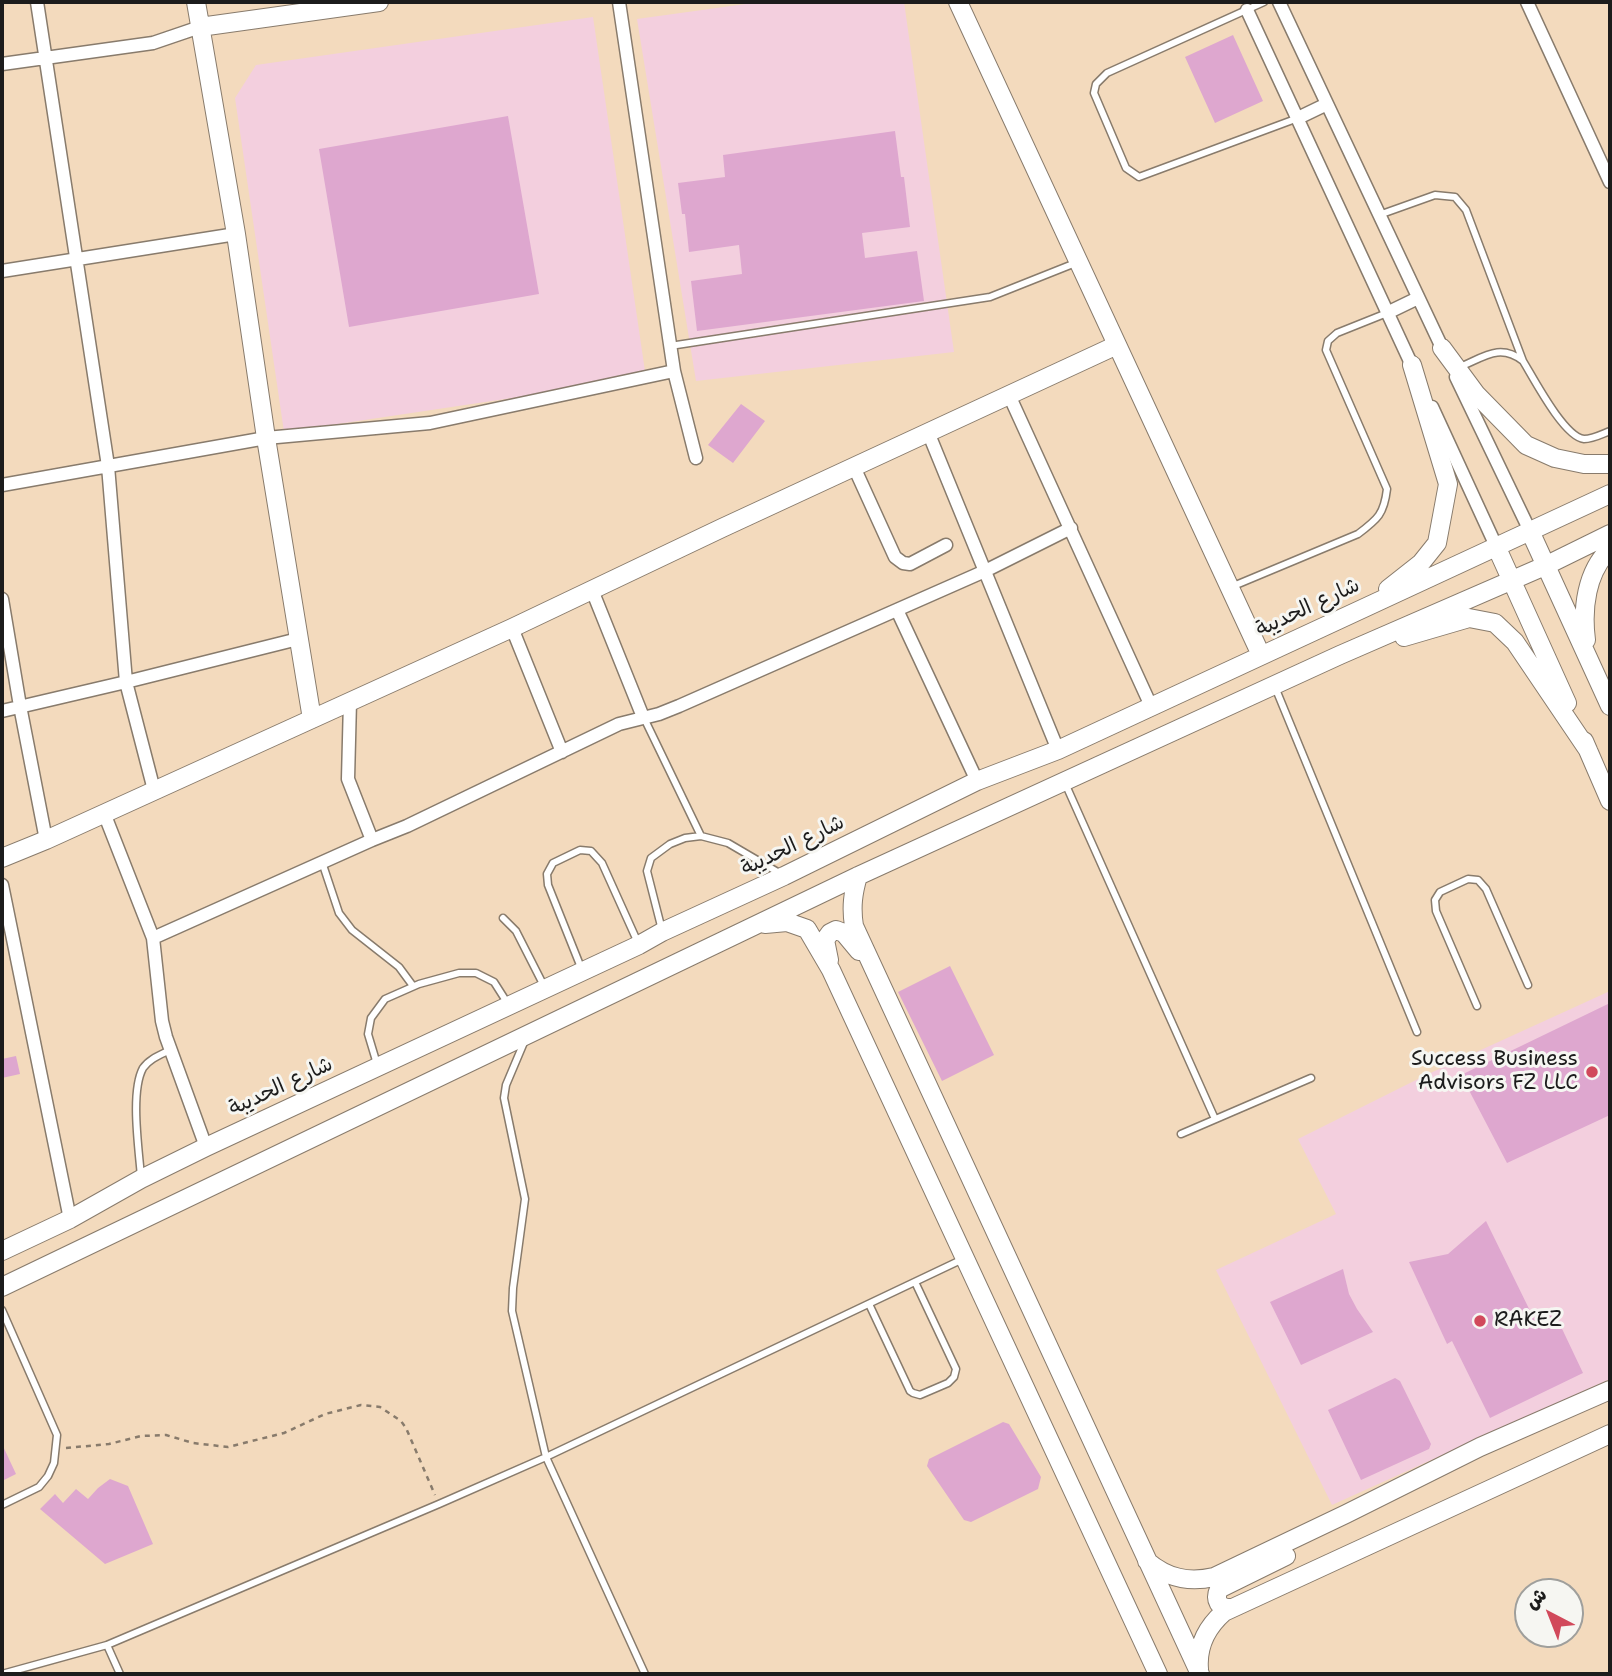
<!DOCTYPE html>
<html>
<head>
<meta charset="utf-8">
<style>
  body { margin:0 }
  #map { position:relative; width:1612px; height:1676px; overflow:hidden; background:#f3dabd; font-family:"Shantell Sans","Playpen Sans Arabic",sans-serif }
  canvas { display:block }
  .frame { position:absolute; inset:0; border:4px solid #1c1c1c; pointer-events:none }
  .north { position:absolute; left:1514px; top:1578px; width:70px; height:70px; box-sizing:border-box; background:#f6f6f2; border:2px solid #9f9f9c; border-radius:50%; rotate:318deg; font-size:19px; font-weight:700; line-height:28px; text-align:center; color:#1c1c1c }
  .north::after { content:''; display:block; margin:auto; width:24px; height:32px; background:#d1495b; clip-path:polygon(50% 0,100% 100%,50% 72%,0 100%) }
</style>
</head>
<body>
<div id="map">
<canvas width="1612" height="1676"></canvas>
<div class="frame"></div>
<div class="north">ش</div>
</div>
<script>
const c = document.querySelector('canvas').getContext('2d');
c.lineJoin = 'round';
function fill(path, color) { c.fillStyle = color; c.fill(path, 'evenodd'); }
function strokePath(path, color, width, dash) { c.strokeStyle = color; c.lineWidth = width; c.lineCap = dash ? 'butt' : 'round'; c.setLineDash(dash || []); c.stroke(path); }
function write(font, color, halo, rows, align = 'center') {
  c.font = font + ' "Shantell Sans","Playpen Sans Arabic",sans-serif'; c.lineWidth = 6; c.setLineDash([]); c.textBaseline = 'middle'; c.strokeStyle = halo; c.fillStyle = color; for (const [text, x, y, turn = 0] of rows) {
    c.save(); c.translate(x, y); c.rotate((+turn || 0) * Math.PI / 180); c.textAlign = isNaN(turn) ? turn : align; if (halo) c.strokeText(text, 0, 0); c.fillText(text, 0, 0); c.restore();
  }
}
const built = new Path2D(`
  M760,2H904L954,352L696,381L637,19Z
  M593,17L646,378L284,432L235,98L256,65Z
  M1610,991V1379L1332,1505L1216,1270L1336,1214L1298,1139L1426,1075Z`);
const building = new Path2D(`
  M1233,35L1263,101L1215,123L1185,57Z
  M508,116L539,294L349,327L319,149Z
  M895,131L901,177H904L910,227L862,233L865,258L917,251L924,301L697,331L691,281L742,274L739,245L689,252L685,214H682L678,183L725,177L723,155Z
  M741,404L765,421L733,463L708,445Z
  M950,966L994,1055L942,1081L898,992Z
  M1610,1003V1115L1507,1163L1461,1075Z
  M16,1056L20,1074L2,1078V1059Z
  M1486,1221L1536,1323L1555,1314L1583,1373L1490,1418L1452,1341L1447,1344L1409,1262L1448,1254Z
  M1343,1269L1349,1294L1357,1309L1373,1332L1301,1365L1270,1302Z
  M1395,1378L1400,1381L1431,1444L1429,1449L1361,1480L1328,1410Z
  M1003,1422L1009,1424L1041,1477L1038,1489L971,1522L964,1520L927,1466L929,1459Z
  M2,1444L16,1474L2,1481Z
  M110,1479L128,1486L153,1544L105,1564L40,1509L55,1494L63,1503L76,1489L88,1499L98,1488Z`);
const path = new Path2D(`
  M66,1448L109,1444L141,1436L166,1435L193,1443L228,1447L284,1433L325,1414L361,1405L380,1407L401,1421L406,1428L435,1495`);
const lane = new Path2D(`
  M1264,2L1107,73L1096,84L1094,93L1126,168L1139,177L1298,118
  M1379,215L1435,195L1455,197L1466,210L1523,361
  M670,346L990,297L1078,262
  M1460,367C1484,357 1500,343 1523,361C1534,379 1564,437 1584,439C1593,439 1602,434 1610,431
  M1231,587L1358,534C1378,519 1384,514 1387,489L1326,350L1328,341L1337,333L1387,313
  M1275,687L1417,1032
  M644,718L701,836
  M1065,783L1215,1119
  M322,862L339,913L352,930L399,967L413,986
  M503,918L516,931L545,988
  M662,930L647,871L651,858L670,844L685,838L701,836L728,843L781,874
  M582,970L548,885L547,874L553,863L580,850L591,851L602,863L639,945
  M1477,1006L1436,911L1435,900L1440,892L1468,879L1478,880L1486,889L1528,985
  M525,1040L506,1085L504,1098L525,1199L513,1288L512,1311L546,1457L645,1674
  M377,1064L368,1034L371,1018L385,999L419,984L459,973H476L494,982L508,1004
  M1181,1134L1311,1078
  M141,1177C139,1150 130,1092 143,1068C149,1059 160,1055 170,1050
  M869,1304L910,1391L913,1393L920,1395L948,1383L954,1377L956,1369L915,1282
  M2,1310L57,1435L54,1463L48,1476L39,1487L2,1505
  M107,1645L120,1674
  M2,1674L107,1645L439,1504L546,1457L963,1259`);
const street = new Path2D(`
  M37,2L108,466L126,682L154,790
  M619,2L674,371L696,458
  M1279,2L1445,354
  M1527,2L1610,182
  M1247,10L1415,372
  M2,64L153,43L200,27
  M1298,118L1327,104
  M2,271L236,234
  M1387,313L1418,298
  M1456,377L1530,531
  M1009,395L1151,706
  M1432,407L1496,546
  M928,432L1058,750
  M854,467L895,557L903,563L910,564L946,545
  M2,485L266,438L430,423L674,371
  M592,590L643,717
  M2,599L20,706L46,840
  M897,610L977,781
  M512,628L562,752
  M350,701L348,779L372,840
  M2,711L126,682L298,639
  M104,813L153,938L162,1021L166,1037L206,1147
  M2,885L70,1219
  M153,938L372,840L407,826L619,724L659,714L679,706L985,571L1071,528`);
const secondary = new Path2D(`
  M196,2L236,234L266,438L312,719
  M958,2L1261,655
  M200,27L379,2
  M1442,348L1476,394L1526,445L1555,458L1584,464H1610
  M1530,531L1610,706
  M1496,546L1567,703
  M1388,589L1421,563L1437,543L1448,484L1412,365
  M1404,637L1469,618L1495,623L1515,642L1588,750
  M1586,640C1582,609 1586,572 1610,549
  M1584,741L1610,801
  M2,858L46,840L512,628L722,528L1117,345
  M858,876C853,893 851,907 854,926L1200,1674
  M765,924L787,922L807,929L831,970L1158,1674
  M829,960L825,940L830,933L836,930L844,933L859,951
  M2,1251L70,1219L141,1179L206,1147L639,945L662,932L784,876L977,781L1058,750L1610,494
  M2,1287L858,876L1340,655L1547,565L1610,534
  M1147,1561C1167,1578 1188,1583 1214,1577L1346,1514L1480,1447L1610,1390
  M1231,1608C1219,1609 1214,1600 1219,1589L1286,1556
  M1199,1669C1197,1645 1207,1627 1224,1612L1610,1434`);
const markers = [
  [1592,1072,7,"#d1495b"],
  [1480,1321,7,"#d1495b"]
];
const streetNames = [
  ["شارع الحديبة",1308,608,-25],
  ["شارع الحديبة",793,846,-26],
  ["شارع الحديبة",281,1087,-25]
];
const poiNames = [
  ["Success Business",1578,1060],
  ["Advisors FZ LLC",1578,1084],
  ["RAKEZ",1494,1321,"left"]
];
fill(built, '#f3cfde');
fill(building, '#dea7cf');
strokePath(lane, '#887b6c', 9);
strokePath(street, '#887b6c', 15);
strokePath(secondary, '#887b6c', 20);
strokePath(path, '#887b6c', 2.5, [5, 5]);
strokePath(lane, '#fff', 6);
strokePath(street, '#fff', 12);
strokePath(secondary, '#fff', 18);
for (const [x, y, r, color] of markers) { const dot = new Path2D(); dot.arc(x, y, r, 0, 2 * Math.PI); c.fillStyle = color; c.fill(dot); strokePath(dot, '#f6f6f2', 2.5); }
write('21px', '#1c1c1c', '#f6f6f2', streetNames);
write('21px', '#1c1c1c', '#f6f6f2', poiNames, 'right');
</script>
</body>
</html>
